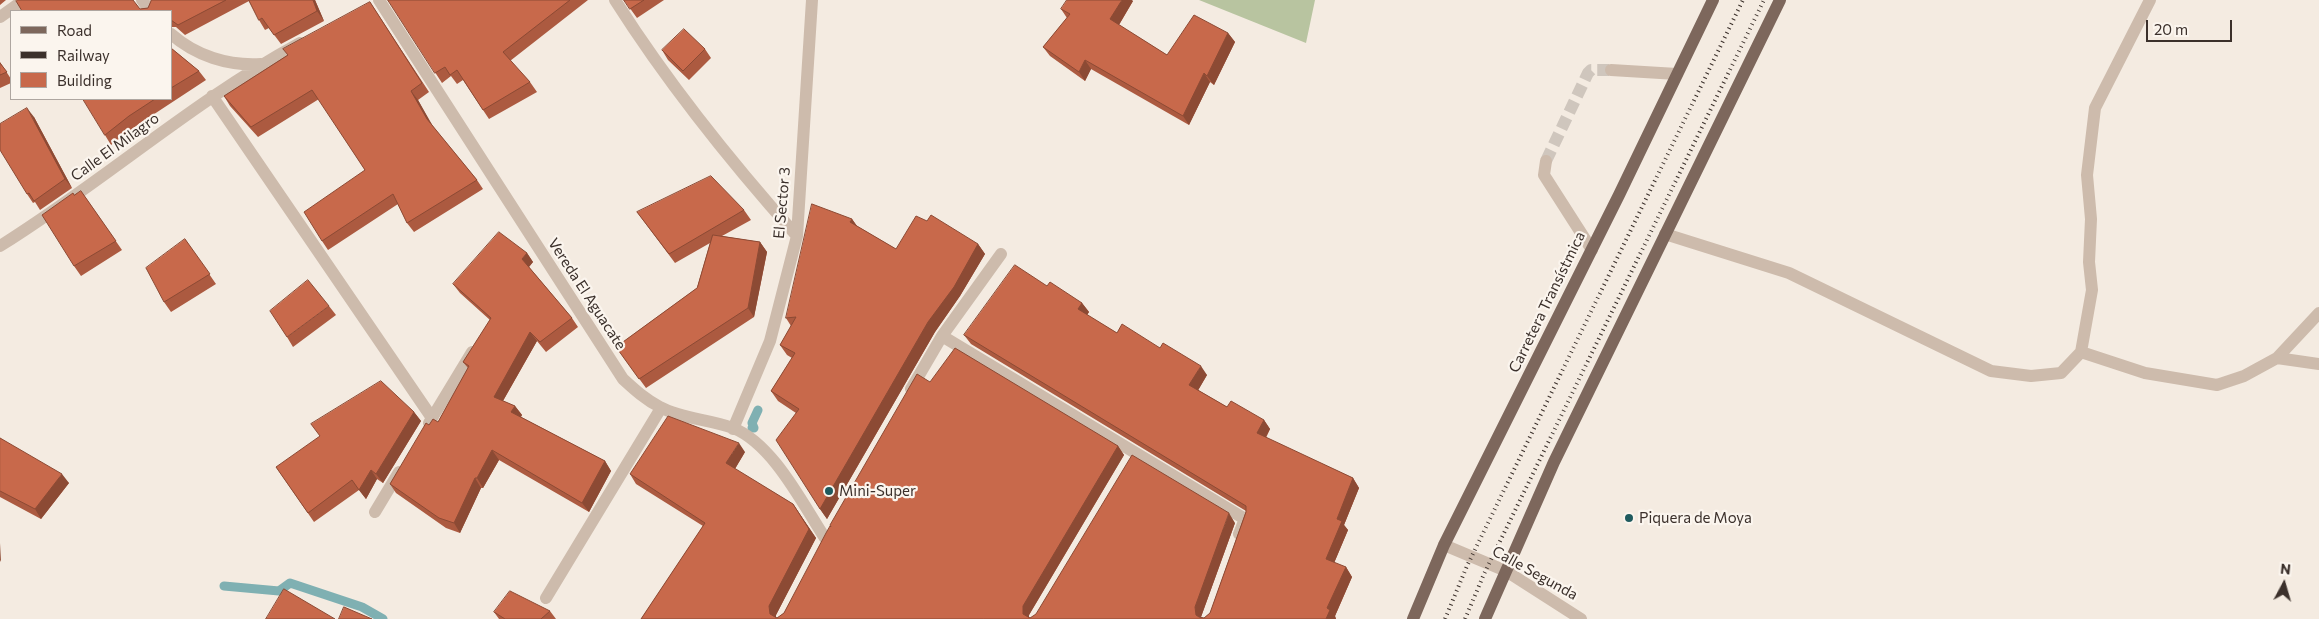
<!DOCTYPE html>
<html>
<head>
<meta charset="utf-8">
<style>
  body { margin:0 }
  #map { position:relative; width:2319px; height:619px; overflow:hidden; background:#f4ebe1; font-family:Commissioner,sans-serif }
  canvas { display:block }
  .legend { position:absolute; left:10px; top:10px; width:162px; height:90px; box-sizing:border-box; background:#fbf5ee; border:1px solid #aea6a0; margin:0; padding:6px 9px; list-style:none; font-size:15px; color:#3b302b }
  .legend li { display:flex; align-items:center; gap:10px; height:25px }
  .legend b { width:25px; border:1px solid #aea6a0 }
  .north { position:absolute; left:2259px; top:559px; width:50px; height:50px; -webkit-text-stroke:4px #fbf5ee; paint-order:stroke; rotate:6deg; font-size:14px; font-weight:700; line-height:20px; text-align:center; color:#3b302b }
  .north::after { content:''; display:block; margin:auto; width:18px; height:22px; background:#3b302b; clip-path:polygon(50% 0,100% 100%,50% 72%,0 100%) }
  .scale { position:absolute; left:2146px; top:20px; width:86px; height:22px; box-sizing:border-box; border:2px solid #3b302b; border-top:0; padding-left:6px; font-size:15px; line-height:18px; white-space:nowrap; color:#3b302b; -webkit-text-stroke:4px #fbf5ee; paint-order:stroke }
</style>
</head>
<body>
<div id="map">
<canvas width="2319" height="619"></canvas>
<ul class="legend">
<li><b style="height:6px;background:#7d675c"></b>Road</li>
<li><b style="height:6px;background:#3b302b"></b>Railway</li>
<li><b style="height:14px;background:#c8694b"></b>Building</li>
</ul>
<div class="north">N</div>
<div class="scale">20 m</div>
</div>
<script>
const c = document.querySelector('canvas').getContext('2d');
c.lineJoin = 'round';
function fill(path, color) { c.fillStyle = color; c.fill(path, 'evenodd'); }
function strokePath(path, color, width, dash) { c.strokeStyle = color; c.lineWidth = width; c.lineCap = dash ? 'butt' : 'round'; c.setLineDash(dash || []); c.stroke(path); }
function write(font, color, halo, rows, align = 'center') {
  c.font = font + ' Commissioner,sans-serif'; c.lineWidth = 4.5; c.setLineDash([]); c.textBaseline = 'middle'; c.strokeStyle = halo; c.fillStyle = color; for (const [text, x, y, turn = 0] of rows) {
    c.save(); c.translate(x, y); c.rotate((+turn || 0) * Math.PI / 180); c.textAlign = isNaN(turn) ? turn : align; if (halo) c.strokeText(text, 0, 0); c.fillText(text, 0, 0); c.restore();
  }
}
const green = new Path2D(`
  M1199,0H1315L1306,43Z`);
const stream = new Path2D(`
  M752,428H754L752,423L758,410
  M224,586L279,591L290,583L362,607L383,619`);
const minorTunnel = new Path2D(`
  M1546,161L1588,73L1591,70H1611`);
const minor = new Path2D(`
  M142,0L150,11
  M379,0L623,379C635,390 646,400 660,407C682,419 709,419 733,428C773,444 802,503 825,538
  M615,0C669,85 730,161 797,236
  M0,17L24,0
  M171,34C196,56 228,66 261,64
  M1611,70L1677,74
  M212,96L432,418
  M1546,161L1544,175L1592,250
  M1665,234L1789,273L1991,371L2031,376L2061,373L2081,352L2092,290L2089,262L2091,219L2087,175L2095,108L2150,0
  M0,246C103,182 193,101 300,43
  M942,336L1245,519L1239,534
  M2081,352L2145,373L2217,385L2244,376L2277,358L2319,313
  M2277,358L2319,364
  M911,389L942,336L1001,254
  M429,423L472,352
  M733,429L770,341L797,236L812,0
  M375,512L399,472
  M1444,545L1506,571L1581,619
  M546,598L661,408`);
const major = new Path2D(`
  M1413,619L1444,545L1619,195L1713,0
  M1485,619L1554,462L1780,0`);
const rail = new Path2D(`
  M1445,619L1467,566L1743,0
  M1465,619L1484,574L1764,0`);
const wall = new Path2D(`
  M0,0H6L0,5Z
  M17,0L135,3L140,9L148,8L151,1V0H315L324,21L281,44L269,28L265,30L259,20L249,1L185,35L176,27H171V11Z
  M388,0H588L510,61L530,82L537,92L489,119L463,80L457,84L451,76L442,83Z
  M624,0H664L637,18Z
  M1133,1L1119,25L1167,55L1228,33L1235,42L1214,85L1210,82L1189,125L1091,69L1085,81L1050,56L1043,47L1067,18L1061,9Z
  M370,2L429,92L418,100L431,124L477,180L483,189L414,232L407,223L398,204L328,250L322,241L365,170L319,99L258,137L230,106L224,96Z
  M171,48L199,71L206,80L136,126L111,145L83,99H171Z
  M705,49L711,58L689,80L668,60L662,50Z
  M0,62L11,79V83L0,88Z
  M34,117L72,188L40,210L35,202L33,203L27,194Z
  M81,191L122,250L81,276L74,266Z
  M744,210L751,220L722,236L760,242L767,252L754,317L646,388L616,347L697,288L710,243L675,263L637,212Z
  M852,219L857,226L896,249L978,244L985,254L960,296L935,332L827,519L820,509L796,413L778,401L771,391L792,358L787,355L780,345L791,326L786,318Z
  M185,239L216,284L171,312L164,302Z
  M527,253L533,262L529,267L572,318L578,327L546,352L537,341L503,401L515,406L522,415L521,417L605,461L611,471L589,512L499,460L483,488H481L460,533L446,528L396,493L390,484L429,425L438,422L468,368L463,362L490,320L460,293L453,284Z
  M1047,286L1082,303L1089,312L1087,315L1117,333L1160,348L1207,375L1198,390L1227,407L1264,420L1270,429L1266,438L1353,478L1359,488L1344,525L1348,530L1334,563L1346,567L1352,577L1335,616L1336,619H641L703,526L636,484L630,474L745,452L735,469L793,504L816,538L776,615V617L777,618L784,613L831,527L930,382L1118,446L1124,455L1029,615V617L1030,618L1235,523L1201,617L1204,618L1210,613L1246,511L971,344L964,335Z
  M329,306L336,315L293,347L287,337Z
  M414,412L421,421L383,483L377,479L366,499L359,490L314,522L276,467Z
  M0,438L69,483L41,519L0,497Z
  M550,611L556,619H499L494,612Z`);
const shadedWall = new Path2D(`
  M313,0H315L324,21L317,11Z
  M1122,0H1132L1133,1L1117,28L1110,19Z
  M1228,33L1235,42L1214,85L1207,76Z
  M1085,60L1091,69L1085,81L1079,72Z
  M1204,73L1210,82L1189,125L1183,116Z
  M411,91L418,100L434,128L427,119Z
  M27,108L34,117L72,188L65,179Z
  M852,219L859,229L850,222Z
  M760,242L767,252L754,317L748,308Z
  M978,244L985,254L960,296L935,332L827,519L820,509L928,322Z
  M527,253L533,262L528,268L522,259Z
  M1082,303L1089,312L1085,318L1078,309Z
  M530,332L537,341L500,406L494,397Z
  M1201,366L1207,375L1196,394L1189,385Z
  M515,406L522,415L518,421L511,412Z
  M414,412L421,421L383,483L376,474Z
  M1264,420L1270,429L1263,442L1257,433Z
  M739,443L745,452L733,472L726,463Z
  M1118,446L1124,455L1029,615V619L1023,614V606Z
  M492,450L499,460L483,488L477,478Z
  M605,461L611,471L589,512L582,503Z
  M371,470L377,479L366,499L359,490Z
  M62,474L69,483L41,519L35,509Z
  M475,478L481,488L460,533L454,523Z
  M1353,478L1359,488L1344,525L1348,530L1332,568L1326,559L1337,519Z
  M793,504L816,538L776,615V619L770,614L769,606Z
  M1229,513L1235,523L1201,617L1202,619L1196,615L1195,607Z
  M0,543L1,562L0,560Z
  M1346,567L1352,577L1335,616L1336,619H1326L1327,608Z`);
const building = new Path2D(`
  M17,0H133L140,9L148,8L151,1V0H226L178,25L171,20V11H22L16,1Z
  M249,0H313L317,11L274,35L262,18L259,20Z
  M388,0H570L503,52L530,82L483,110L457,70L450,75L445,67L435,73Z
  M624,0H644L630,9Z
  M1067,0H1122L1110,19L1167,55L1194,15L1228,33L1207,76L1204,73L1183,116L1085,60L1079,72L1043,47L1070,14L1061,9Z
  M370,2L422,83L411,91L427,119L477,180L407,223L393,194L322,241L304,212L365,170L312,90L251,127L224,96L288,55L283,49Z
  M684,29L705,49L683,71L662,50Z
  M171,48L199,71L171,88Z
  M0,63L7,72L0,75Z
  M83,99H155L129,116L105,135Z
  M27,108L65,179L34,201L29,193L27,194L0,150V124Z
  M711,176L744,210L669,254L637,212Z
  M81,191L116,241L74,266L42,215L73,193L74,195Z
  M812,204L852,219L850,222L896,249L916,216L927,221L931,215L978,244L954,287L928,322L820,509L776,440L799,409L771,391L795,353L780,345L796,317L786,318Z
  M499,232L527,253L522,259L572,318L540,342L530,332L494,397L515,406L511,412L605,461L582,503L492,450L477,478H475L454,523L439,518L390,484L426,423L429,425L433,419L438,422L469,366L463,362L491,318L453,284Z
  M713,235L760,242L748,308L639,379L616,347L697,288Z
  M185,239L210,274L164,302L146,268Z
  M1015,265L1047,286L1050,282L1082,303L1078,309L1117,333L1122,324L1160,348L1163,343L1201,366L1189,385L1227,407L1231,401L1264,420L1257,433L1353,478L1337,519L1342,521L1326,559L1346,567L1327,608L1330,610L1326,619H641L705,523L630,474L668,416L739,443L726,463L793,504L809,529L769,606L770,614L777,618L784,613L826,533L830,526L831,527L830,525L917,374L930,382L955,348L1118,446L1023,606V614L1030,618L1036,614L1132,455L1229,513L1195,607L1196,615L1199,617L1204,618L1210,613L1246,512V506L964,335Z
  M308,280L329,306L287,337L270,311Z
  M381,381L414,412L376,474L371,470L359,490L352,480L308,513L276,467L320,436L311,424Z
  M0,438L62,474L35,509L0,491Z
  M284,589L335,619H266Z
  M510,591L550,611L541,619H505L494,612Z
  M344,607L372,619H339Z`);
const markers = [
  [829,491,5,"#1f5a5e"],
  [1629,518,5,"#1f5a5e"]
];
const streetNames = [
  ["Calle El Milagro",115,147,-36],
  ["El Sector 3",782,203,-85],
  ["Vereda El Aguacate",587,294,57],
  ["Carretera Transístmica",1547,302,-64],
  ["Calle Segunda",1535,573,29]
];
const poiNames = [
  ["Mini-Super",839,491],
  ["Piquera de Moya",1639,518]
];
fill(green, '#b8c4a0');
strokePath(stream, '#7fb0b2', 9);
strokePath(minorTunnel, '#cfc6bd', 12, [12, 6]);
strokePath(minor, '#cdbbac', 12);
strokePath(major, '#7d675c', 12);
strokePath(rail, '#3b302b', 4, [1, 4]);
fill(wall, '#ac5a40');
fill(shadedWall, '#8c4a34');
fill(building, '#c8694b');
strokePath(building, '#8c4a34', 1);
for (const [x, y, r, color] of markers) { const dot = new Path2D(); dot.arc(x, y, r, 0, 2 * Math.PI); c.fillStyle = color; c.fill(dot); strokePath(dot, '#fbf5ee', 2); }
write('15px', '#3b302b', '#fbf5ee', streetNames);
write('15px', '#3b302b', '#fbf5ee', poiNames, 'left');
</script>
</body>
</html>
